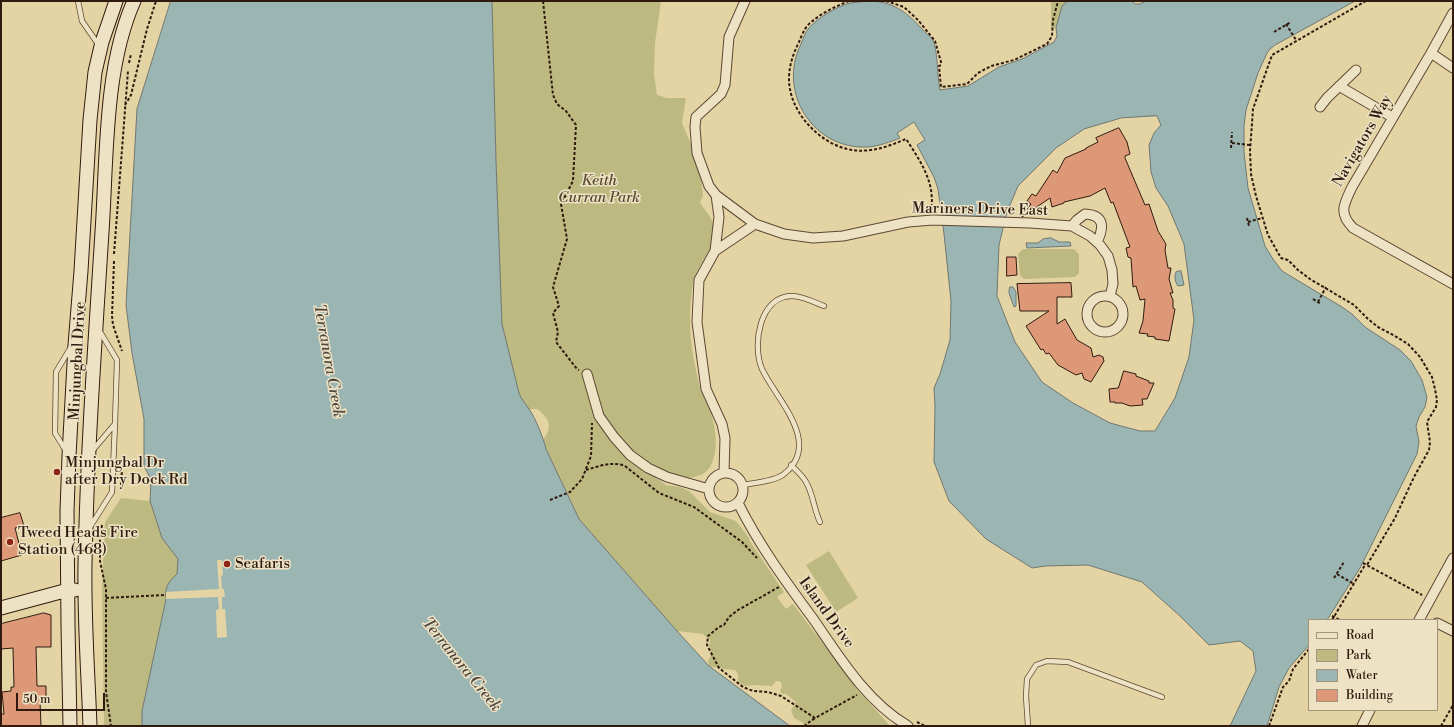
<!DOCTYPE html>
<html>
<head>
<meta charset="utf-8">
<style>
  body { margin:0 }
  #map { position:relative; width:1454px; height:727px; overflow:hidden; background:#e4d4a4; font-family:"Libre Bodoni",serif }
  canvas { display:block }
  .frame { position:absolute; inset:0; border:2px solid #301a0f; pointer-events:none }
  .legend { position:absolute; left:1308px; top:619px; width:130px; height:92px; box-sizing:border-box; background:#ede3c4; border:1px solid #a1937c; margin:0; padding:5px 7px; list-style:none; font-size:12px; color:#301a0f }
  .legend li { display:flex; align-items:center; gap:8px; height:20px }
  .legend b { width:20px; border:1px solid #a1937c }
  .scale { position:absolute; left:16px; top:693px; width:89px; height:18px; box-sizing:border-box; border:2px solid #301a0f; border-top:0; padding-left:5px; font-size:12px; line-height:14px; white-space:nowrap; color:#301a0f; -webkit-text-stroke:3px #ede3c4; paint-order:stroke }
</style>
</head>
<body>
<div id="map">
<canvas width="1454" height="727"></canvas>
<div class="frame"></div>
<ul class="legend">
<li><b style="height:5px;background:#ede3c4"></b>Road</li>
<li><b style="height:11px;background:#bcba80"></b>Park</li>
<li><b style="height:11px;background:#9bb5b2"></b>Water</li>
<li><b style="height:11px;background:#dc9877"></b>Building</li>
</ul>
<div class="scale">50 m</div>
</div>
<script>
const c = document.querySelector('canvas').getContext('2d');
c.lineJoin = 'round';
function fill(path, color) { c.fillStyle = color; c.fill(path, 'evenodd'); }
function strokePath(path, color, width, dash) { c.strokeStyle = color; c.lineWidth = width; c.lineCap = dash ? 'butt' : 'round'; c.setLineDash(dash || []); c.stroke(path); }
function write(font, color, halo, rows, align = 'center') {
  c.font = font + ' "Libre Bodoni",serif'; c.lineWidth = 3; c.setLineDash([]); c.textBaseline = 'middle'; c.strokeStyle = halo; c.fillStyle = color; for (const [text, x, y, turn = 0] of rows) {
    c.save(); c.translate(x, y); c.rotate((+turn || 0) * Math.PI / 180); c.textAlign = isNaN(turn) ? turn : align; if (halo) c.strokeText(text, 0, 0); c.fillText(text, 0, 0); c.restore();
  }
}
const green = new Path2D(`
  M492,1H661L655,43L654,74L657,95L667,98H686L682,123L699,163L703,195L700,203C706,211 716,223 715,233C715,247 696,266 693,283C689,306 689,332 693,355C695,367 698,380 701,391C704,399 709,406 711,413C716,429 719,452 710,467C700,484 673,475 656,478L666,485L680,487L689,491L710,512L736,521L750,539L749,540L784,592L777,597L786,609L793,604L859,691L890,726H806L802,722L794,718L791,710L796,702L786,694H782L780,691L782,687L781,682L776,681L772,686L754,685L744,686L738,681V674L735,670L723,669L709,666L708,661L712,653L709,647L710,640L703,634L677,631L579,519L546,449L543,440C553,427 550,419 537,409H529L523,402L519,393L502,324L496,161Z
  M1051,1H1068L1062,6L1056,28H1051Z
  M1023,249H1074L1079,254V273L1075,277L1024,279L1020,275L1018,254Z
  M121,498L150,501L162,538L178,559L177,574C169,581 164,588 166,599L142,711V726H104L102,587L105,522Z
  M829,551L858,598L836,612L806,565Z`);
const water = new Path2D(`
  M171,1H492L496,161L502,324L519,393C521,399 525,403 529,409C536,419 543,437 546,449L579,519L677,631L709,666L790,726H142V711L166,599C164,588 169,581 177,574L178,559L162,538L150,501L151,480L144,466V419L132,353L126,305L137,109Z
  M869,1C892,1 907,12 922,29C925,32 930,36 933,40C938,51 937,77 940,90L968,86L999,67L1022,59L1054,42L1057,36L1056,28L1062,6L1068,1H1132L1135,4H1140L1145,1H1355L1275,45L1270,49L1267,53L1258,73L1246,110L1244,126V152L1248,188L1265,246L1273,259L1282,271L1342,307L1352,314L1365,327L1400,350L1411,361L1422,380L1427,397L1425,407L1419,417L1416,426L1419,442L1417,454L1360,568L1327,620H1309V645L1289,668L1279,687L1267,726H1230L1256,671L1253,651L1240,641L1209,645L1180,616L1142,582L1088,565L1045,566L1032,568L986,539L949,501L934,462L935,407L934,388L940,374L950,340L951,301L944,234L938,189L934,177L917,145L925,140L914,122L897,133L900,138C890,142 879,146 868,147C813,150 777,92 801,44C803,39 805,32 809,28C817,18 838,6 850,3C856,2 863,2 869,1ZM1157,116L1161,125L1154,133L1149,145L1151,172L1156,188L1168,206L1184,244L1194,320L1189,357L1175,398L1155,431H1140L1110,423L1073,403L1042,382L1015,342L997,296L999,245L1007,212L1018,186L1056,148L1084,129L1121,118Z
  M1051,238L1059,242H1070L1071,246L1027,248L1026,243H1038L1043,239Z
  M1181,271L1184,285L1178,286C1175,282 1174,277 1176,272Z
  M1010,287H1013L1016,292V306L1014,307L1009,293Z`);
const pier = new Path2D(`
  M217,560H222L223,575L221,576L222,589H224L225,597H222V609H225L227,637L217,638L216,610L219,609L218,597L166,599V592L219,589Z`);
const building = new Path2D(`
  M1119,128L1127,142L1130,154L1125,156V158L1145,205L1149,204L1158,231L1166,244L1165,250L1168,268H1171L1169,279L1173,293H1170L1173,300V308L1175,309L1169,341L1155,339V337L1147,336L1148,334L1139,333L1143,321L1145,299L1140,300L1136,286L1133,287L1131,258L1128,257L1126,248L1130,247L1113,202L1111,203L1105,188L1090,196L1064,202V203L1052,207L1050,198L1022,217L1031,204L1027,201L1032,194L1036,196L1053,170L1057,173L1065,158L1086,149V148L1098,142L1096,138Z
  M1007,257H1016L1017,275L1007,276Z
  M1071,283L1072,297H1057V324L1065,319L1077,340L1091,348L1093,357L1099,355L1103,357L1104,361L1091,382L1084,379L1082,373L1076,375L1058,365L1049,353L1046,354L1043,349L1041,350L1026,326L1049,311H1020L1017,284Z
  M1124,371L1136,374V376L1149,381V383H1154L1147,399H1142L1143,405L1130,406L1122,403H1115V402H1110L1109,389L1118,388Z
  M20,513L24,526L15,528L22,555L1,561V518Z
  M44,613L51,615V647H36L37,686H46V702H40L41,726H1V714H4L2,692L11,691V687H14L13,648L1,649V624Z`);
const path = new Path2D(`
  M543,1L553,95L557,104L566,111L576,125L573,181L561,204L567,239L553,287L559,306L553,313L558,332L556,342L577,369L579,370
  M849,1C834,7 819,14 807,26C804,30 801,37 799,42C793,54 789,66 789,79C789,111 818,142 847,149C868,154 887,147 906,139C916,154 928,172 931,190C932,197 932,203 932,210
  M886,1L904,7L918,20L935,41L941,62V65L939,66L941,87L967,84L978,73L991,66L1014,60L1047,44L1052,36L1053,20L1058,1
  M1366,1L1272,55L1253,109L1250,151L1251,174L1256,196L1268,235L1281,258L1288,260L1298,270L1310,279L1354,305L1368,319L1378,327L1395,336L1408,344L1420,357L1432,377L1435,389L1437,400L1436,407L1427,422L1430,442L1429,450L1414,477L1395,518L1367,565
  M1286,24L1296,40
  M1274,32L1291,22
  M129,63L131,54
  M125,105L131,95L147,29L156,1
  M1232,143L1250,145
  M1231,148L1232,132
  M1247,218L1249,226
  M1248,222L1262,218
  M114,254L128,71
  M114,261L112,316L113,325L122,351
  M1313,299L1321,304
  M1318,302L1326,287
  M586,470C599,466 612,461 625,466L659,493L694,507L742,542L757,558
  M121,490L122,466
  M550,500L570,492L582,479L591,456L592,423
  M102,525L100,536V561L106,589V692L111,726
  M1363,563L1422,595
  M1337,574L1354,584
  M1334,578L1344,562
  M779,587L738,610L729,617L724,625L719,627L708,636L707,645L719,668L743,687L753,691L768,692L781,696L815,718L857,695
  M106,598L166,595
  M1332,616L1340,620
  M1332,620L1365,565
  M917,722L925,726
  M804,726L815,718
  M1269,726L1283,687L1289,681L1293,669L1309,649
  M1441,726L1453,705`);
const lane = new Path2D(`
  M78,1L82,21L98,44
  M66,451L55,433L56,372L71,347
  M92,451L115,424L117,360L99,330
  M791,465C797,471 803,476 806,482C813,493 814,510 820,522
  M743,485C754,483 776,481 784,474C823,443 776,399 762,369C752,346 759,296 792,296C802,296 814,302 824,306
  M90,527L112,492L115,424
  M1028,726L1026,696L1027,679L1036,665L1047,661L1068,662L1162,697`);
const street = new Path2D(`
  M745,1L729,37L725,85L721,94L696,117L695,127L697,153L709,186L716,195L755,224L784,234L813,238L843,236L908,222L933,220L1030,223L1072,226L1090,236L1100,245L1108,256L1112,270L1113,284L1110,296
  M1453,13L1431,53L1352,187C1344,204 1338,213 1353,228L1453,284
  M1431,53L1453,68
  M1339,86L1392,117
  M1320,107L1327,98L1356,70
  M1072,226L1077,220L1085,214C1105,215 1104,228 1097,242
  M715,251L719,217L716,195
  M1087 314a18 18 0 1 1 36 0a18 18 0 1 1-36 0Z
  M587,374L599,416L614,437L630,455L648,468L667,477L709,489
  M724,472L725,438L722,424L706,389L697,322L699,280L715,251L755,224
  M709 490a17 17 0 1 1 34 0a17 17 0 1 1-34 0Z
  M738,503C759,545 786,582 814,620C840,658 867,702 908,726
  M1419,620L1453,558
  M1437,623L1453,631
  M1362,726L1370,710`);
const secondary = new Path2D(`
  M1,608L68,590H75
  M70,726L68,625L67,511L69,456L75,345L81,271L90,120L95,72L102,42L116,1
  M90,726C88,672 84,618 85,565C87,454 95,343 102,232C107,159 104,68 134,1`);
const markers = [
  [57,472,4,"#8f2418"],
  [10,542,4,"#8f2418"],
  [227,564,4,"#8f2418"]
];
const streetNames = [
  ["Navigators Way",1363,141,-60],
  ["Mariners Drive East",980,210,1],
  ["Minjungbal Drive",78,361,-87],
  ["Island Drive",826,613,54]
];
const parkNames = [
  ["Keith",599,181],
  ["Curran Park",599,198]
];
const poiNames = [
  ["Minjungbal Dr",65,463],
  ["after Dry Dock Rd",65,480],
  ["Tweed Heads Fire",18,533],
  ["Station (468)",18,550],
  ["Seafaris",235,564]
];
const waterNames = [
  ["Terranora Creek",328,361,80],
  ["Terranora Creek",461,665,51]
];
fill(green, '#bcba80');
fill(water, '#9bb5b2');
strokePath(water, '#707771', 1);
fill(pier, '#e4d4a4');
fill(building, '#dc9877');
strokePath(building, '#301a0f', 1);
strokePath(lane, '#5d4834', 6);
strokePath(street, '#5d4834', 11);
strokePath(secondary, '#301a0f', 15);
strokePath(path, '#301a0f', 2, [3, 2]);
strokePath(lane, '#ede3c4', 4.5);
strokePath(street, '#ede3c4', 9);
strokePath(secondary, '#ede3c4', 13);
for (const [x, y, r, color] of markers) { const dot = new Path2D(); dot.arc(x, y, r, 0, 2 * Math.PI); c.fillStyle = color; c.fill(dot); strokePath(dot, '#ede3c4', 1.5); }
write('15px', '#301a0f', '#ede3c4', streetNames);
write('italic 15px', '#5a4a31', '#ede3c4', parkNames);
write('15px', '#301a0f', '#ede3c4', poiNames, 'left');
write('italic 16px', '#504840', '#ede3c4', waterNames);
</script>
</body>
</html>
